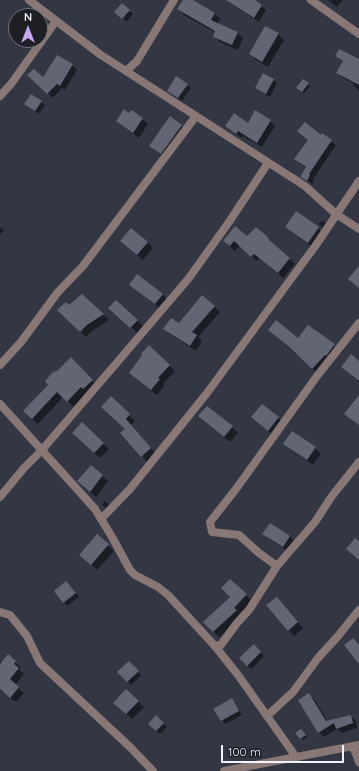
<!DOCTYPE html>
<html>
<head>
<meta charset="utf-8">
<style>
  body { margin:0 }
  #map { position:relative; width:359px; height:771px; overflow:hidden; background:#333744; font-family:Quicksand,sans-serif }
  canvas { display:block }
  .north { position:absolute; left:8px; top:8px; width:40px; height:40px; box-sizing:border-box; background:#1d1f25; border:1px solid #72747b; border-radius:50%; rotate:0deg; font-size:11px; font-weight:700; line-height:16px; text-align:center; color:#f1f4fd }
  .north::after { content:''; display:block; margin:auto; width:14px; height:18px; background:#c5a6f0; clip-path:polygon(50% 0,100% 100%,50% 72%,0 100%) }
  .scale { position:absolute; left:221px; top:745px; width:123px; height:18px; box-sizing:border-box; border:2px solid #f1f4fd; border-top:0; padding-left:5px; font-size:12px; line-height:14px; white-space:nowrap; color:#f1f4fd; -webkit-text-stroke:3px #1d1f25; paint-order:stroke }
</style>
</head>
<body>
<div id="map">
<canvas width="359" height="771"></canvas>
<div class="north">N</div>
<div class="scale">100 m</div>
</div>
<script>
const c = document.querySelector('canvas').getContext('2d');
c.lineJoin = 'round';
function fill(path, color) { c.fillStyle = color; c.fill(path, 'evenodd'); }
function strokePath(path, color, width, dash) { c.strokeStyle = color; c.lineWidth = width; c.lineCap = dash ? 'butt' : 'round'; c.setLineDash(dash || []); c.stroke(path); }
const shadow = new Path2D(`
  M184,0H191L215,14L220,19L218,24L237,33L243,38L238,50L220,42L214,36L216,33L184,15L179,9Z
  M229,0H253L266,10L259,22L233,5Z
  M328,0H343L337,7Z
  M122,4L133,14L127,22L116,12Z
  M278,34L284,40L268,67L256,60L250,54Z
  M57,56L72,65L77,70L65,90L62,88L53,98L34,80L43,79Z
  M336,56L359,60V91L353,85L354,84L342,77L338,73L343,62Z
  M274,80L277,83L270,97L260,91L256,88Z
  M303,81L310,86L304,93L299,90Z
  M187,85L191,88L182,101L168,90Z
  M41,102L45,105L39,114L26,104Z
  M132,111L148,124L139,138L117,121L130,115Z
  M170,118L187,131L167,159L150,146Z
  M270,121L275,126L262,147L243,136L242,138L226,126Z
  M322,135L336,145L313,179L314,180L312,184L302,176L306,168L295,159Z
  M296,213L318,228L324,234L314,248L292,232L286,227Z
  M322,220L326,223L323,228L319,224Z
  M0,227L4,231L0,234Z
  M247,238L273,244L295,264L283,278L260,258L257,261L240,245L235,251L224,241Z
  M121,241L147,242L153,248L143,260Z
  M130,285L162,294L168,300L161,309Z
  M82,295L109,320L92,331L86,337L59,310L69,306Z
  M116,301L143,326L137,333L115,313Z
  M214,306L220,312L198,337L202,341L196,351L170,334L165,329L179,324Z
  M308,326L334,345L340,351L318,374L269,330L299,339Z
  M150,346L175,371L163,384L164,386L157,395L130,373Z
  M71,359L98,386L74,407L63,397L38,424L30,417L56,373Z
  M359,362V382L342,367Z
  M111,398L135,421L130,426L156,454L147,462L142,456L126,429Z
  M262,405L284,423L274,436L252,417Z
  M205,422L232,427L238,433L230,442Z
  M78,439L103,443L109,449L100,458Z
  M285,444L315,448L321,454L313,465L290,449Z
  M91,467L108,481L96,497L84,487Z
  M105,501L109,505L106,509L102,504Z
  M264,534L290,536L295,542L289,552L269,539Z
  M97,536L114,551L97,570L86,560Z
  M230,580L252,601L239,614L242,617L219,637L204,622L231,597Z
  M70,586L79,597L67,606L64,602Z
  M282,604L303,628L294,636L288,630Z
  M254,645L264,656L251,669L240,658Z
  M0,661L2,663L15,662L21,667L19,669L24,674L15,685L24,693L16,702L0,690Z
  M129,662L141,675L131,685L119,672Z
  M126,691L144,707L132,719L115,703Z
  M309,694L314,699L328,722L351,716L356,721L357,728L342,733L337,729L324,737L319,732Z
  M231,700L242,715L225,724L215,709Z
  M156,717L167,727L160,734L149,724Z
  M301,730L307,737L303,740L297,733Z`);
const building = new Path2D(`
  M183,0H193L215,13L211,20L238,32L232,45L213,37L215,31L177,9Z
  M226,0H255L262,5L254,18Z
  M122,3L130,10L122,19L114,12Z
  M265,26L279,33L262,62L249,54Z
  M339,49L359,59V85L336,73L343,61L335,56Z
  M57,55L73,64L60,86L57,84L47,94L27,75L34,69L43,77Z
  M263,73L274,79L266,94L255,88Z
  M176,76L188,84L178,98L167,91Z
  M303,79L309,83L302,92L296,88Z
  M31,94L42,101L35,111L24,104Z
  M124,109L129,113L132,110L143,118L133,133L116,121Z
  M255,110L271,120L257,143L238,131L236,134L225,126L234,113L248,123Z
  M170,116L182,125L161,154L149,146Z
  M305,122L321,135L322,133L332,140L309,174L310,175L307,181L300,177L306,167L294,159L308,140L297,131Z
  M296,211L319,227L308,243L285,227Z
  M235,226L247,236L256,227L269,238L268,239L290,258L278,273L254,254L251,257L234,241L230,246L223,241Z
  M131,228L148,242L137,255L120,241Z
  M359,266V288L348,279Z
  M137,274L163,294L155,304L129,285Z
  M82,294L104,314L87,325L80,332L57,310L66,302L69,305Z
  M202,295L215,306L192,332L197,335L190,346L163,329L171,318L179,323Z
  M116,300L138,320L130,328L108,308Z
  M276,320L298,338L308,325L335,344L326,356L325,355L312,369L289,347L268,330Z
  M149,345L170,365L158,378L160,379L151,390L129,373L142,355L141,354Z
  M351,354L359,361V381L341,367Z
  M71,357L93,380L83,389L81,387L67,402L57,392L32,419L23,411L48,385L45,381L54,371L56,372Z
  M359,395V425L344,414Z
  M111,396L130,414L126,419L151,448L141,457L120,433L125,429L101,407Z
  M262,404L279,417L268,431L251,417Z
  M207,406L233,426L224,437L198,416Z
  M82,422L104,443L94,453L72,433Z
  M292,431L316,447L307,460L283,444Z
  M91,465L103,475L90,492L77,481Z
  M270,523L290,536L283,547L262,534Z
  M97,534L109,544L91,565L79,555Z
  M355,538L359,541V560L346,549Z
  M230,579L247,594L234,608L237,610L213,632L203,622L230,597L221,588Z
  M66,581L76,593L63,603L54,591Z
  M277,597L298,622L288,631L266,605Z
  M353,638L359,645V664L344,645Z
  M254,644L261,652L247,666L239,658Z
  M8,654L16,661L14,664L19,668L10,679L19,687L10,698L0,689V664Z
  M129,661L139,671L127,682L117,672Z
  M126,689L139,701L126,714L113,703Z
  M309,693L326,721L351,715L353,723L336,729L334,723L318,733L298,700Z
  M232,698L239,711L221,721L213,709Z
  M156,715L164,723L156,731L148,724Z
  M301,729L306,735L300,739L295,733Z`);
const minor = new Path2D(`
  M29,0L101,55L305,186L336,214L359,229
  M311,0L359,34
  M126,71L137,61L174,0
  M0,96L11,84L56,21
  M0,365L21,342L58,292L83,266L196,116
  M0,404L95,509L112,537L130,570L135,575L158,587L168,595L214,645L238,675L296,757
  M0,497L24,468L42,450L120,359L189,278L229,222L268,163
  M101,519L130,489L207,393L316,245L359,181
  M277,566L315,522L332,496L359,462
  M0,612L10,615L27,636L40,663L130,747L153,771
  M214,645L220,646L237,623L249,610L277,566L259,553L239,535L212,532L210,522L236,489L317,376L359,323
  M267,716L293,692L318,658L338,636L359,610
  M353,746L359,762
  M224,771L359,745`);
fill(shadow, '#0007');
fill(building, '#616574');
strokePath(minor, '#887775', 8);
</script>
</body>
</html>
